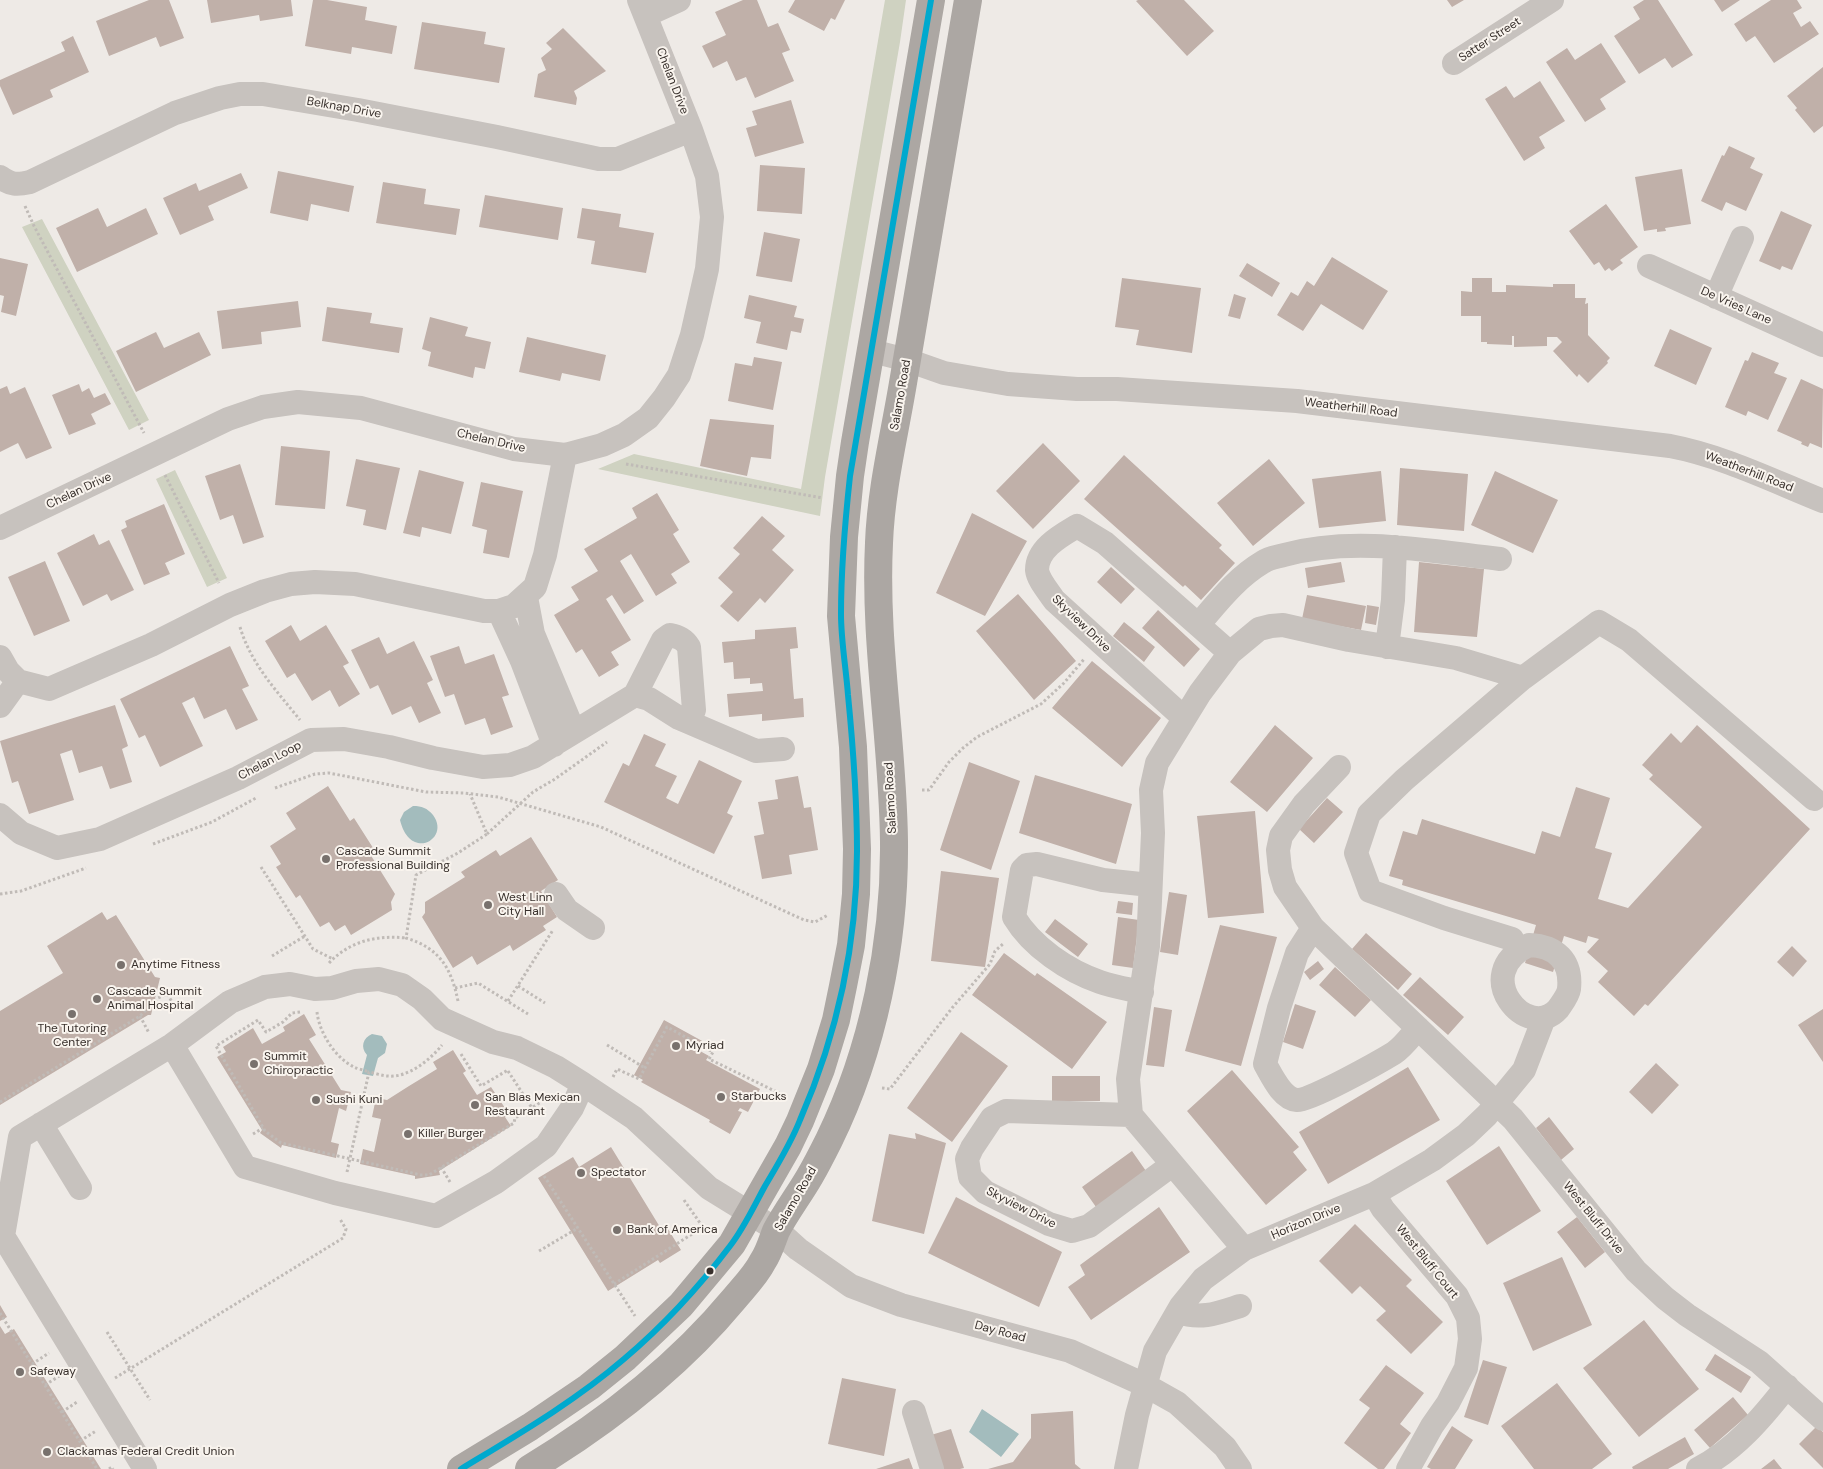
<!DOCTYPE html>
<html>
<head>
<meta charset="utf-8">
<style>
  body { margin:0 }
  canvas { display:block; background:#eeeae6 }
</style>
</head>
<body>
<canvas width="1823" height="1469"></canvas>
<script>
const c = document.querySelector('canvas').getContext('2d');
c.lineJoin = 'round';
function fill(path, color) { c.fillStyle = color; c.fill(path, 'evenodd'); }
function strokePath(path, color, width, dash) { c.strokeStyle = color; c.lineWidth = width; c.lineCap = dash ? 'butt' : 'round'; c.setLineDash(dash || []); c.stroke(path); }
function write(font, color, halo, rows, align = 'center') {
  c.font = font + ' "DM Sans",sans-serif'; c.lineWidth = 4; c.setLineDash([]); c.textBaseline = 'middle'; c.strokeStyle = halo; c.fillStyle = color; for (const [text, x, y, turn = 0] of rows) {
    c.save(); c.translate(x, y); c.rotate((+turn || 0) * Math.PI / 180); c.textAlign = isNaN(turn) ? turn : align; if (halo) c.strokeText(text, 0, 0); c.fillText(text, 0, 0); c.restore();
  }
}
const green = new Path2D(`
  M885,0H906L900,42L825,477L820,516L598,469L634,454L801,489Z
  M42,219L149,420L129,430L22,227Z
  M175,470L227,578L207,587L156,479Z`);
const water = new Path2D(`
  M413,806C422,806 427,808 433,815C451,839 410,862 400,820L404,812Z
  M372,1034L382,1036L387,1044L385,1053L378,1058L373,1076L362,1074L367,1055C360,1047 363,1038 372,1034Z
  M982,1409L1019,1434L1001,1457L969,1432Z`);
const building = new Path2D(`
  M149,0H169L184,38L160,47L156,37L109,56L96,21Z
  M207,0H291L293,16L260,21L259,15L211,23Z
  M313,0H327L367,7L365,20L397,26L392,54L352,47L351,54L305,46Z
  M743,0H757L768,27L778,23L790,50L782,53L794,81L755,98L746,77L736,81L727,61L713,68L702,46L726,35L715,12Z
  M795,0H845L835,20L831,18L824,31L788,12Z
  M1138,0H1184L1214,31L1187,56L1136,1Z
  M1447,0H1464L1452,7Z
  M1644,0H1658L1693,55L1672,68L1665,58L1639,74L1614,36L1640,19L1633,7Z
  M1714,0H1740L1722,12Z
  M1771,0H1797L1802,8L1793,13L1801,27L1810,21L1819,34L1774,63L1755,36L1746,42L1734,24Z
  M422,22L486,32L484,44L505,48L499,83L414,69Z
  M563,28L606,71L574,91L577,98L576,105L534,97L538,74L546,70L541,58L552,49L546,43Z
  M73,36L89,72L50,90L53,97L13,115L0,86V80L65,51L61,42Z
  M1601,43L1626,82L1600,99L1606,109L1585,122L1546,62L1567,48L1575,60Z
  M1823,67V126L1814,133L1795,110L1797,108L1787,96Z
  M1540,81L1565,121L1539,137L1545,148L1524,161L1485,99L1506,86L1514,98Z
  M791,100L804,143L755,157L746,128L757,125L752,111Z
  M1729,146L1755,158L1750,168L1763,174L1746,211L1726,202L1722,211L1701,201L1722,155L1724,156Z
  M760,165L805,168L802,214L757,211Z
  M1682,169L1691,224L1665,228L1666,231L1657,232V229L1644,231L1635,177Z
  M278,171L354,186L349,212L311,204L308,221L270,213Z
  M241,173L248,188L208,206L214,220L180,235L163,198L196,183L199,191Z
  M383,182L426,189L424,204L460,209L456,235L376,223Z
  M485,195L563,208L558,240L479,227Z
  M1606,204L1638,247L1620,260L1623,263L1612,271L1609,268L1605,271L1599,262L1594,265L1569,231Z
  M98,208L107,227L146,208L158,234L77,272L56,228Z
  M582,208L621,214L619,227L654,233L646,273L591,264L595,241L577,238Z
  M1781,211L1812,225L1792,270L1782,266L1780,270L1759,261Z
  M764,232L800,239L792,282L756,276Z
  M1332,257L1388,291L1363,330L1321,304L1303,331L1277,315L1291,292L1298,296L1307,281L1314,286Z
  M0,258L28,264L16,316L1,312L4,296L0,295Z
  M1247,263L1280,283L1272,297L1239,276Z
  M1122,278L1201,288L1192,353L1136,345L1139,330L1115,327Z
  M1472,278H1492V292H1506V285L1553,287V284H1575V298H1586L1585,304L1588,303V335L1610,358L1607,361L1608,363L1588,383L1579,374L1577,377L1553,351L1562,342L1557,337H1547V346L1514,347V336H1512V345L1487,344V342H1481V316H1461V291L1472,292Z
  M1234,294L1246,298L1240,319L1228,316Z
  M749,295L797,306L794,317L804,319L801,333L791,331L787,350L756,343L761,322L744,318Z
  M298,301L301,327L261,332L262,344L222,349L217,311Z
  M327,307L372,313L370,323L403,328L399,353L322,341Z
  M430,317L468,327L465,336L491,342L485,369L475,367L473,378L428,366L431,352L422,349Z
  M1670,329L1712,348L1696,385L1654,366Z
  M156,332L164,348L199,332L211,355L136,392L116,351Z
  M527,337L606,355L600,381L562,373L560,381L519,372Z
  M1752,352L1779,363L1774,373L1787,378L1768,420L1748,411L1746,416L1725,407L1745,360L1748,361Z
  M754,357L782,362L773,410L728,401L735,363L752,366Z
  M1801,379L1823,389L1822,448L1810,443L1808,447L1801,444L1802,442L1777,431Z
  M79,384L82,392L89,388L94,398L105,393L111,404L91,414L96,424L69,435L52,395Z
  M7,386L10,394L25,387L52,448L26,459L18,443L0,452V389Z
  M710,419L774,425L771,459L751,457L747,476L700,466Z
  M1043,443L1080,481L1033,529L996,491Z
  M281,446L330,451L325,509L275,505Z
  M1124,455L1222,545L1219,548L1235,563L1201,600L1185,585L1183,587L1084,499Z
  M356,459L400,468L386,530L363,525L366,510L346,506Z
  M1269,459L1305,503L1253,546L1217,503Z
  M240,464L264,537L243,544L233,515L220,520L205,476Z
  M1400,468L1468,474L1464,531L1397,525Z
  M419,470L464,482L451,534L422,527L420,537L403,533Z
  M1381,471L1386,521L1319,528L1312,479Z
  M1495,471L1558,500L1533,553L1471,525Z
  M481,482L523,491L509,558L483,553L487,530L472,526Z
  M657,493L679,530L673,534L690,562L671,574L677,583L656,596L631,554L620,561L644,601L624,614L612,595L606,599L631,640L611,652L619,665L599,677L582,649L576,653L554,615L579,600L571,587L598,571L584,549L637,518L632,508Z
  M164,504L185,554L165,563L170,574L144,585L121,530L127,527L125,521Z
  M972,513L1027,541L985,616L936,593Z
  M762,516L785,536L772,550L794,570L765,603L760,598L738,622L720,606L733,592L718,578L740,554L733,548Z
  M94,534L99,545L109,540L134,590L111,601L107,594L83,606L57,553Z
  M45,561L70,621L34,636L8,577Z
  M1341,562L1345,582L1308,588L1305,568Z
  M1419,562L1484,569L1477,637L1414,632Z
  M1111,567L1135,589L1121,604L1097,582Z
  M1018,594L1076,661L1034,700L976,631Z
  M1307,595L1366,606L1361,630L1302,619Z
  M1367,605L1379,607L1376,625L1365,623Z
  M1158,610L1200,649L1184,667L1142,628Z
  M1124,622L1155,647L1144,662L1113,636Z
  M291,625L300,641L326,625L349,663L343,666L360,694L339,707L330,690L312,701L295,673L287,678L265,641Z
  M796,627L798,648L790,649L793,688L794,699L803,698L804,717L762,721V714L729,717L727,694L763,691L762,683L750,684V678L734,679L733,662L724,663L722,642L755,639V630Z
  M379,637L387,654L414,641L433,680L427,683L441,713L419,723L411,706L392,715L378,685L370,689L351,650Z
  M230,646L249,686L242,689L258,720L236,730L226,709L204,719L194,697L182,703L203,746L160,767L145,735L139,738L120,699Z
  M459,646L465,664L494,654L509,695L502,697L513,727L491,735L485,718L465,725L454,694L445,697L430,656Z
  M1092,661L1161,718L1122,767L1052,708Z
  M115,705L128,746L122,749L132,782L110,789L102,766L79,773L72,750L60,754L74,800L29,814L18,781L12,783L0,741Z
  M1275,725L1313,758L1267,812L1230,782Z
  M1697,725L1810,829L1648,1006L1645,1004L1634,1016L1598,982L1608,971L1587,952L1599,939L1588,936L1586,943L1564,936L1553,972L1525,963L1536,925L1402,885L1403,880L1389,876L1403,831L1417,835L1422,819L1535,854L1542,831L1560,837L1576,787L1610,798L1595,848L1612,853L1598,899L1628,908L1702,827L1649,779L1653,775L1642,765L1671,733L1681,743Z
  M644,734L666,744L655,766L677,776L666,798L678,804L699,760L742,781L727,813L733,816L714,854L604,802L623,763L629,766Z
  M969,762L1020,781L991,870L940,850Z
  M1035,775L1132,804L1116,864L1019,833Z
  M798,776L804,808L811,807L818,850L789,855L792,874L762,879L754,836L764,834L758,802L778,799L775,780Z
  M328,786L350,821L354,818L375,851L370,854L395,894L391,902L392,910L351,935L345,925L335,931L329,922L320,927L300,895L296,898L276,867L281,864L270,846L296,829L286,813Z
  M1327,798L1343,812L1314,843L1299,829Z
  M1255,811L1264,913L1208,918L1197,816Z
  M531,837L558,880L541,891L557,917L543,926L546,930L513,951L510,945L477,965L472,956L453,968L422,917L425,913V902L465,877L461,872L496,850L500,856Z
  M941,871L999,878L985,967L931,961Z
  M1169,892L1187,895L1178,955L1160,952Z
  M1118,901L1133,903L1132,915L1116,913Z
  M102,912L107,920L116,915L155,977L160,978L151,1015H148L0,1105V1011L63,973L47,946Z
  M1118,917L1139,920L1133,968L1112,965Z
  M1055,919L1088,944L1078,957L1045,932Z
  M1220,925L1277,937L1241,1066L1185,1051Z
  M1366,933L1412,974L1398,990L1352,949Z
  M1792,946L1807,961L1793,977L1777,962Z
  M1004,953L1035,976L1037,973L1107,1022L1072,1069L972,995Z
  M1318,961L1324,969L1310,980L1304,972Z
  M1335,967L1371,1000L1355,1017L1319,985Z
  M1420,977L1464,1017L1448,1035L1403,995Z
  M1295,1004L1316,1011L1303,1049L1283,1042Z
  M1154,1007L1172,1010L1164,1067L1146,1065Z
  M1823,1009V1062L1798,1025Z
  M304,1014L316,1035L309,1039L321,1058L341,1090L351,1092L346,1111L339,1108L331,1142L339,1144L336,1158L282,1145L281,1148L260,1133L262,1130L217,1057L226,1052L223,1047L253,1028L262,1044L285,1031L283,1027Z
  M664,1020L704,1042L700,1051L709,1056L706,1060L760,1089L748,1112L740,1108L738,1111L742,1112L730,1134L709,1122L710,1120L641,1082L643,1080L634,1075Z
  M961,1032L1008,1066L952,1142L907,1108Z
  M453,1050L466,1071L463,1073L477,1095L491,1087L509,1114L505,1117L511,1126L439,1171L440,1175L415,1179V1176L360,1164L363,1149L374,1152L381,1119L372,1117L376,1098L387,1100L409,1086L437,1069L433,1062Z
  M1656,1063L1679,1085L1652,1114L1629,1092Z
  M1408,1067L1440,1120L1328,1184L1299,1132Z
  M1232,1070L1299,1147L1293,1152L1307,1170L1266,1205L1187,1111Z
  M1052,1076H1100V1101H1052Z
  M1549,1117L1574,1149L1561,1160L1536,1128Z
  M915,1133L946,1143L924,1234L872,1221L889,1134L916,1139Z
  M1499,1146L1541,1211L1487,1245L1446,1181Z
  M611,1147L663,1232L668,1229L681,1250L660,1263L658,1260L608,1291L538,1178L573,1157L579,1167Z
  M1132,1151L1146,1171L1096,1207L1082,1187Z
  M956,1197L1062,1252L1039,1307L928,1253Z
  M1159,1207L1190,1252L1091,1320L1068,1287L1085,1275L1080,1265Z
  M1577,1217L1605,1252L1585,1268L1557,1232Z
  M1355,1224L1412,1280L1406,1286L1443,1322L1411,1354L1376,1320L1386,1311L1360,1286L1352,1294L1319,1261Z
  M1562,1257L1592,1325L1533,1351L1503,1283Z
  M0,1305L7,1317L0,1321Z
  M1644,1320L1699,1389L1639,1437L1583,1368Z
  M0,1326L5,1334L14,1329L101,1469H0Z
  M1715,1354L1751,1377L1741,1393L1705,1370Z
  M1483,1360L1507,1367L1488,1425L1464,1417Z
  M1386,1365L1424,1393L1400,1424L1411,1433L1384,1469H1378L1344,1443L1370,1408L1359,1400Z
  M842,1378L896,1389L884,1456L828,1444Z
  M1557,1383L1612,1454L1592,1469H1534L1501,1426Z
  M1733,1397L1748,1415L1710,1448L1694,1430Z
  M1073,1411L1075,1464L1081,1469H988L1013,1462L1031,1438V1414Z
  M1452,1426L1473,1440L1455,1469H1431L1427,1467Z
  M1817,1426L1823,1432V1468L1799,1444Z
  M951,1429L964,1468L960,1469H942L931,1435Z
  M1685,1437L1694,1454L1668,1469H1633L1632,1467Z
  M909,1458L913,1469H876Z
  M1774,1459L1782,1469H1761Z`);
const path = new Path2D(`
  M25,206L34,226L144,433
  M626,464L823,498
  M165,475L219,583
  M240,627C251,664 276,690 300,720
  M275,788L315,774L329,773L426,792L464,793L498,797L601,827L804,920L815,922L828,915
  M922,790H929L949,762L963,748L977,737L1041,704L1064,683L1085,658
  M487,834L533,792L555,779L607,742
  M153,844L212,822L256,798
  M261,867L313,949L333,959
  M0,894L21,891L86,868
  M272,956L305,936
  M329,963C350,941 376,935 406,938
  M518,986L545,1003
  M455,988L478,983L528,1014
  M458,1001C451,967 439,948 406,938L416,875L458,853L487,834L470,794
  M508,1001L553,930
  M300,1012L292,1013L283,1022L266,1032L258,1020L216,1046L265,1131L281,1143L421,1175H429L514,1123L515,1118L551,1096
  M317,1012C319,1032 335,1058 354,1067C358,1069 364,1070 369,1072
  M140,1016L149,1033
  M607,1045L645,1068
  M461,1054L481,1086L508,1070
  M508,1071L532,1108
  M613,1077L617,1069L639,1079L667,1027L713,1052L709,1059L783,1095
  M882,1088L890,1089L952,1008L990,964L995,951L1004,943
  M0,1102L140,1016L158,998L167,994L178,1011
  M253,1134L263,1128
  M441,1167L450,1182
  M347,1172L369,1072C375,1073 382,1076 388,1076C408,1078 430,1060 442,1045
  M544,1176L635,1316
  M684,1200L707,1233
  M539,1251L578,1228
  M614,1284L703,1227
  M0,1313L97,1469
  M107,1332L150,1400
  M32,1364L49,1353
  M115,1378L343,1238L346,1229L340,1219
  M45,1385L61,1375
  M62,1412L77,1402
  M80,1441L96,1431
  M109,1469L112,1467L113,1469`);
const minor = new Path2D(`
  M646,15L679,0
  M1454,63L1552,0
  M0,177C11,185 17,185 30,182L175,113L220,98L240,94H263L358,110L497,137L599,159H618L691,130
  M1649,266L1823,345
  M1716,297L1742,238
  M872,351L907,360L944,373L1008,384L1077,389H1117L1297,401L1670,446C1723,456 1773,481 1823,501
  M0,528L228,419L263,407L298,402L361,408L514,449L565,455L602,445L624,435L648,418L664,398L679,375L692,335L707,269L712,217L707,176L691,130L639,0
  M526,597L533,634L574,732
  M499,611L522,661L554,745
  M1198,625C1218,602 1236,578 1263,562C1269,558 1277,557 1284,555C1354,536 1429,551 1500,559
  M1387,647L1393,600L1395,547
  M0,657L8,671L18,681L49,689L151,645L230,605L265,591L291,584L315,582L355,584L484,611H499L514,606L535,587L545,555L565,455
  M635,695L663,640L670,635C679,637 684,639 689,647L694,710L689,722
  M0,706L18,681
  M1184,718L1054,600C1049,592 1038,580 1037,570C1037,548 1062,535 1077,526L1105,543L1230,653
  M1339,767L1304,804L1281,836L1278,850L1280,870L1285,887L1313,928L1513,1119L1636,1271L1665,1298L1687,1315L1759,1362L1823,1419
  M0,815L21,833L57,848L100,839L238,778L311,740L344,739L389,747L433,758L483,767L510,765L533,757L635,695L649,699L679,718L756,751L783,749
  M556,894L567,910L593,928
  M1313,928L1297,953L1279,1008L1265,1064C1272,1076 1282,1099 1297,1100C1310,1101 1381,1061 1394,1053C1403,1047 1411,1036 1418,1028
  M1529,945C1556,946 1572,961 1569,989C1568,996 1562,1003 1558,1009C1528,1043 1468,974 1529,945Z
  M1518,950L1512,939L1444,918L1370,891L1356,853L1369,814L1404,780L1523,678L1599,622L1629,640L1814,799
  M1142,992C1128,989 1114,987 1100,982C1068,971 1032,947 1014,917L1022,870L1027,865L1037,864L1103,880L1150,885
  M172,1045L245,1167L335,1193L436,1216L496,1182L546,1146L572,1108L583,1084
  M1131,1115L1006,1111L992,1118L972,1148L967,1159L970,1177L985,1192L1049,1224L1072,1231L1089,1226L1172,1165
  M41,1124L80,1188
  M1374,1194L1383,1209L1457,1296L1468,1318L1470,1339L1466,1368L1448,1403L1432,1426L1408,1469
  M1244,1249L1131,1115L1128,1079L1148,946L1153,833L1151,790L1157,763L1200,693L1230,653L1259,629L1271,626L1283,625L1349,640L1456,658L1523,678
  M1178,1312C1201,1320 1218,1313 1240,1306
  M914,1412L932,1469
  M145,1469L3,1236L20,1137L172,1045L230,1002L265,987L290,984L315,989L332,988L356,981L379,979L402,985L422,999L442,1019L493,1042L517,1048L556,1067L583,1084L634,1118L709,1188L777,1230L798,1249L851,1286L901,1305L1070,1351L1145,1385L1177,1403L1198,1422L1225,1447L1240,1469
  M1126,1469L1137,1415L1155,1351L1181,1306L1203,1279L1244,1249L1374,1194L1432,1160L1466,1135L1487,1115L1524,1070L1544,1018
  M1698,1469C1735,1450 1762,1418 1787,1386`);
const major = new Path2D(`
  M461,1469L530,1427L589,1387L625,1358L681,1305L732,1244L788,1146L800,1121L821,1069L836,1020L843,986L851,945L856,894L857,849L853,747L841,616L844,537L850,476L855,442L931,0
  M529,1469C605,1423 676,1369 734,1299C744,1287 756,1275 763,1261C769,1252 772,1241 776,1231C786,1212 799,1195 810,1176C817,1164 823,1152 829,1140C873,1050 895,942 894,842C893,742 874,643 879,543C881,489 894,437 903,383C925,255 946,128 968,0`);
const bus1 = new Path2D(`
  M461,1469C517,1435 574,1402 624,1359C663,1326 699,1287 730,1246C744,1228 754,1206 765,1186C778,1164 791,1143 800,1120C837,1035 857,944 857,851C857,799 853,746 848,695C846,668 841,641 841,614C841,568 845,522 850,476L931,0`);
const markers = [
  [326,859,5,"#78716d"],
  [488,905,5,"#78716d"],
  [121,965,5,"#78716d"],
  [97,999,5,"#78716d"],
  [72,1014,5,"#78716d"],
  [676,1046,5,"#78716d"],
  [254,1064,5,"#78716d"],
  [721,1097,5,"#78716d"],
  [316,1100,5,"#78716d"],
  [475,1105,5,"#78716d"],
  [408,1134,5,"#78716d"],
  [581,1173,5,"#78716d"],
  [617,1230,5,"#78716d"],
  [710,1271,4.5,"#38302c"],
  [20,1372,5,"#78716d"],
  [47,1452,5,"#78716d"]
];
const streetNames = [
  ["Satter Street",1490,40,-33],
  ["Chelan Drive",672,81,69],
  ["Belknap Drive",344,108,10],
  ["De Vries Lane",1736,306,24],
  ["Salamo Road",901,395,-80],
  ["Weatherhill Road",1351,408,7],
  ["Chelan Drive",491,441,13],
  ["Weatherhill Road",1749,472,21],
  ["Chelan Drive",79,491,-25],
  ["Skyview Drive",1081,624,44],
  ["Chelan Loop",270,761,-28],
  ["Salamo Road",891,798,-93],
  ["Salamo Road",796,1199,-60],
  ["Skyview Drive",1021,1208,27],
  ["West Bluff Drive",1593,1218,51],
  ["Horizon Drive",1306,1222,-23],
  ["West Bluff Court",1427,1262,51],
  ["Day Road",1000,1332,15]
];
const poiNames = [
  ["Cascade Summit",336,852],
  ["Professional Building",336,866],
  ["West Linn",498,898],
  ["City Hall",498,912],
  ["Anytime Fitness",131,965],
  ["Cascade Summit",107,992],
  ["Animal Hospital",107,1006],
  ["The Tutoring",72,1029,"center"],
  ["Center",72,1043,"center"],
  ["Myriad",686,1046],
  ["Summit",264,1057],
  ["Chiropractic",264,1071],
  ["Starbucks",731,1097],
  ["San Blas Mexican",485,1098],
  ["Restaurant",485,1112],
  ["Sushi Kuni",326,1100],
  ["Killer Burger",418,1134],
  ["Spectator",591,1173],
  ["Bank of America",627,1230],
  ["Safeway",30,1372],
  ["Clackamas Federal Credit Union",57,1452]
];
fill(green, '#cfd2c1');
fill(water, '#a3bcbd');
fill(building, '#c0b0a9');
strokePath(path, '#c0bbb7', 3, [2.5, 2.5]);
strokePath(minor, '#c7c2be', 24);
strokePath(major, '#aca7a3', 28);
strokePath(bus1, '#00a9ce', 6);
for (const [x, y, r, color] of markers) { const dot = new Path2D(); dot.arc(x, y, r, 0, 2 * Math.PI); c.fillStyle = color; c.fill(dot); strokePath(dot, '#f9f4ee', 2); }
write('12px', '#38302c', '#f9f4ee', streetNames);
write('12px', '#38302c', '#f9f4ee', poiNames, 'left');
</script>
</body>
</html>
